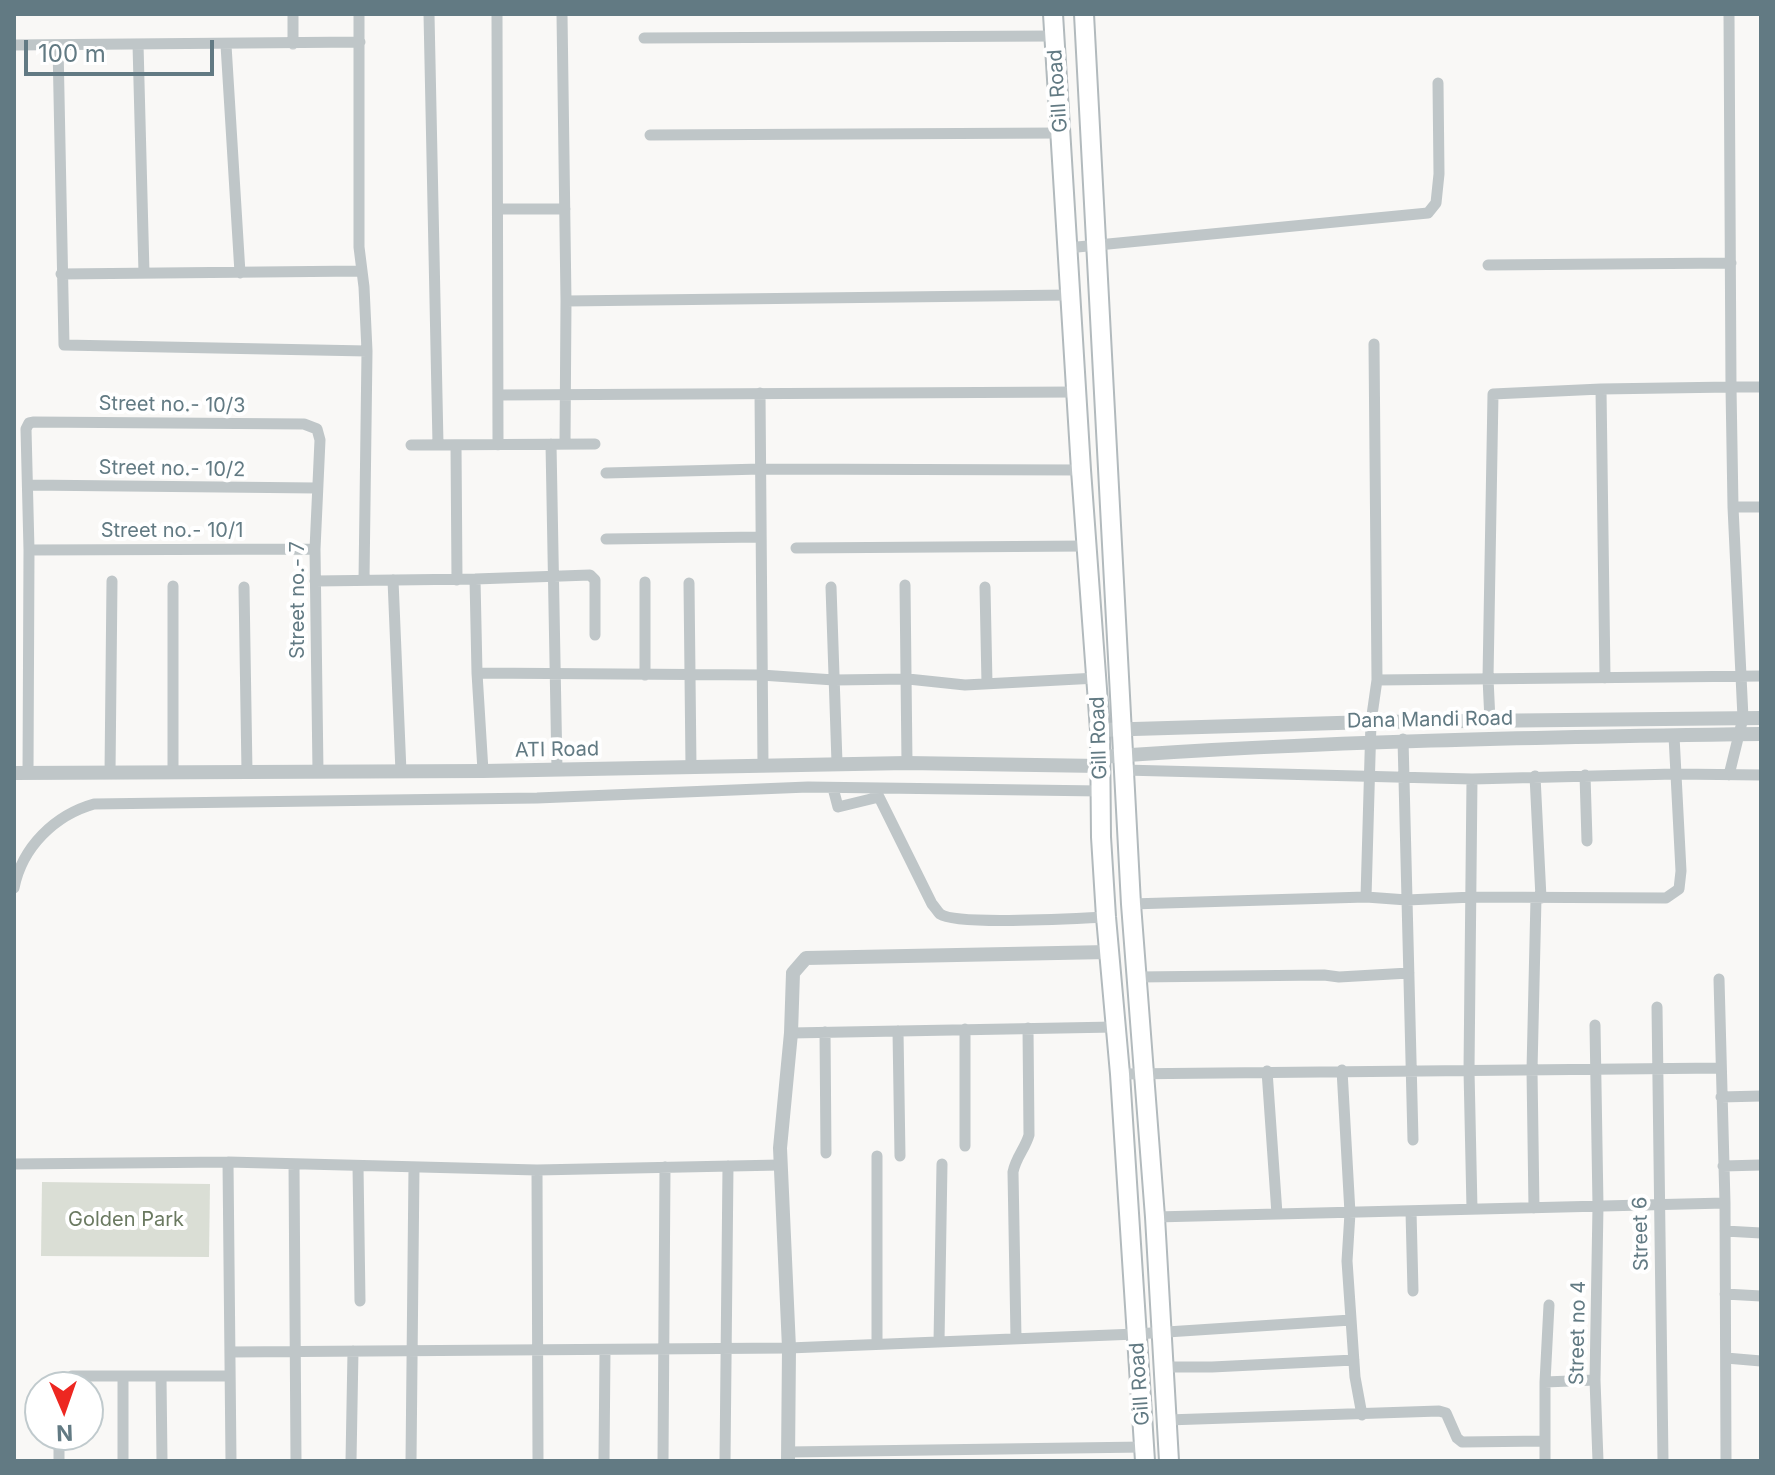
<!DOCTYPE html>
<html>
<head>
<meta charset="utf-8">
<style>
  body { margin:0 }
  #map { position:relative; width:1775px; height:1475px; overflow:hidden; background:#f9f8f6; font-family:Inter,sans-serif }
  canvas { display:block }
  .frame { position:absolute; inset:0; border:16px solid #627a83; pointer-events:none }
  .north { position:absolute; left:24px; top:1371px; width:80px; height:80px; box-sizing:border-box; background:#fff; border:2px solid #c0cacd; border-radius:50%; rotate:178deg; font-size:22px; font-weight:700; line-height:32px; text-align:center; color:#627a83 }
  .north::after { content:''; display:block; margin:auto; width:28px; height:36px; background:#ed2721; clip-path:polygon(50% 0,100% 100%,50% 72%,0 100%) }
  .scale { position:absolute; left:24px; top:40px; width:190px; height:36px; box-sizing:border-box; border:4px solid #627a83; border-top:0; padding-left:10px; font-size:24px; line-height:28px; white-space:nowrap; color:#627a83; -webkit-text-stroke:6px #fff; paint-order:stroke }
</style>
</head>
<body>
<div id="map">
<canvas width="1775" height="1475"></canvas>
<div class="frame"></div>
<div class="north">N</div>
<div class="scale">100 m</div>
</div>
<script>
const c = document.querySelector('canvas').getContext('2d');
c.lineJoin = 'round';
function fill(path, color) { c.fillStyle = color; c.fill(path, 'evenodd'); }
function strokePath(path, color, width, dash) { c.strokeStyle = color; c.lineWidth = width; c.lineCap = dash ? 'butt' : 'round'; c.setLineDash(dash || []); c.stroke(path); }
function write(font, color, halo, rows, align = 'center') {
  c.font = font + ' Inter,sans-serif'; c.lineWidth = 8; c.setLineDash([]); c.textBaseline = 'middle'; c.strokeStyle = halo; c.fillStyle = color; for (const [text, x, y, turn = 0] of rows) {
    c.save(); c.translate(x, y); c.rotate((+turn || 0) * Math.PI / 180); c.textAlign = isNaN(turn) ? turn : align; if (halo) c.strokeText(text, 0, 0); c.fillText(text, 0, 0); c.restore();
  }
}
const green = new Path2D(`
  M42,1182L210,1184L209,1257L41,1256Z`);
const minor = new Path2D(`
  M359,14V247L364,287L367,351L364,580
  M429,14L438,444
  M497,14L498,445
  M562,14L566,301L565,444
  M644,38L1054,36
  M138,44L144,273
  M293,44V14
  M14,45L360,42
  M58,45L64,345L367,351
  M226,45L240,273
  M650,135L1061,133
  M498,209H565
  M1067,248L1428,213L1436,203L1439,174L1438,83
  M1488,265L1731,263
  M61,274L361,271
  M566,301L1070,295
  M1601,389L1605,678
  M760,393L763,765
  M499,395L1075,392
  M551,444L557,770
  M411,445L595,444
  M456,445L457,580
  M606,473L761,469L1081,470
  M28,485L316,488
  M1733,507H1761
  M606,539L761,537
  M796,548L1087,546
  M29,550L315,549
  M475,579L477,673L483,771
  M393,580L401,772
  M315,581L475,579L590,575L595,580V635
  M645,582V675
  M689,583L691,767
  M905,585L907,763
  M173,586V773
  M244,587L247,772
  M831,587L837,763
  M985,587L987,684
  M477,673L761,675L834,680L908,679L965,685L1097,678
  M1377,680L1761,676
  M1490,721L1488,678L1493,394L1601,389L1731,387L1729,14
  M1403,739L1413,1140
  M1124,770L1472,779L1469,1070L1472,1209
  M28,773L29,550L26,429L29,423L34,422L304,424L317,429L320,440L315,549L318,772
  M110,773L112,581
  M1585,775L1587,841
  M1729,775L1743,718L1733,507L1731,387H1761
  M1472,779L1675,774L1761,775
  M833,788L838,807L879,797L932,904C935,907 937,911 940,914C957,926 1079,918 1106,917
  M14,888C22,847 55,815 94,804L537,798L808,787L1101,791
  M1366,897L1371,722L1377,680L1374,344
  M1131,904L1366,897L1407,900L1473,897L1666,898L1679,889L1681,871L1674,736
  M1137,977L1324,975L1339,977L1409,973
  M1719,979L1725,1203L1726,1461
  M1657,1007L1663,1461
  M1595,1025L1598,1206L1595,1380L1598,1461
  M898,1031L900,1156
  M825,1032L826,1153
  M791,1033L1115,1027
  M1342,1070L1350,1213L1347,1261L1355,1377L1362,1415
  M1267,1071L1277,1214
  M1120,1074L1721,1068
  M1721,1097L1761,1096
  M965,1146V1029
  M228,1162L231,1461
  M14,1164L228,1162L537,1170L780,1165
  M294,1164L296,1461
  M358,1166L360,1301
  M1723,1166L1761,1165
  M537,1170L538,1461
  M1534,1208L1532,1070L1536,898H1541L1535,776
  M1411,1211L1413,1291
  M1155,1217L1725,1203
  M1725,1231L1761,1233
  M1725,1294L1761,1296
  M1016,1338L1013,1172C1016,1157 1025,1149 1029,1135L1028,1028
  M939,1342L942,1164
  M877,1344V1156
  M230,1352L789,1348L1136,1334L1351,1320
  M1726,1358L1761,1361
  M1164,1367H1212L1354,1360
  M161,1377L162,1461
  M1545,1382L1549,1305
  M59,1387L72,1376H230
  M1167,1420L1439,1411L1446,1413L1457,1438L1462,1442L1545,1441
  M59,1435V1461
  M788,1452L1144,1447
  M123,1461V1377
  M351,1461L353,1351
  M411,1461L414,1167
  M604,1461L605,1350
  M663,1461L665,1167
  M725,1461L728,1166
  M1545,1461V1382L1595,1380`);
const tertiary = new Path2D(`
  M1100,730L1371,722L1761,718
  M1101,757C1321,741 1541,737 1761,734
  M14,773L483,771L907,763L1100,766
  M788,1461L789,1348L780,1148L791,1033L793,973L806,958L1108,952`);
const primary = new Path2D(`
  M1053,14L1081,470L1100,730L1101,837L1106,917L1120,1074L1145,1461
  M1084,14L1131,904L1155,1217L1169,1461`);
const streetNames = [
  ["Gill Road",1058,91,-94],
  ["Street no.- 10/3",172,405,1],
  ["Street no.- 10/2",172,469,1],
  ["Street no.- 10/1",172,531],
  ["Street no.- 7",298,600,-90],
  ["Dana Mandi Road",1430,720,-1],
  ["Gill Road",1099,738,-92],
  ["ATI Road",557,750,-1],
  ["Street 6",1641,1234,-91],
  ["Street no 4",1578,1333,-89],
  ["Gill Road",1140,1384,-94]
];
const parkNames = [
  ["Golden Park",126,1220]
];
fill(green, '#daded5');
strokePath(primary, '#b2babd', 22);
strokePath(minor, '#bfc6c8', 11);
strokePath(tertiary, '#bfc6c8', 14);
strokePath(primary, '#fff', 18);
write('20px', '#627a83', '#fff', streetNames);
write('20px', '#6b7a61', '#fff', parkNames);
</script>
</body>
</html>
